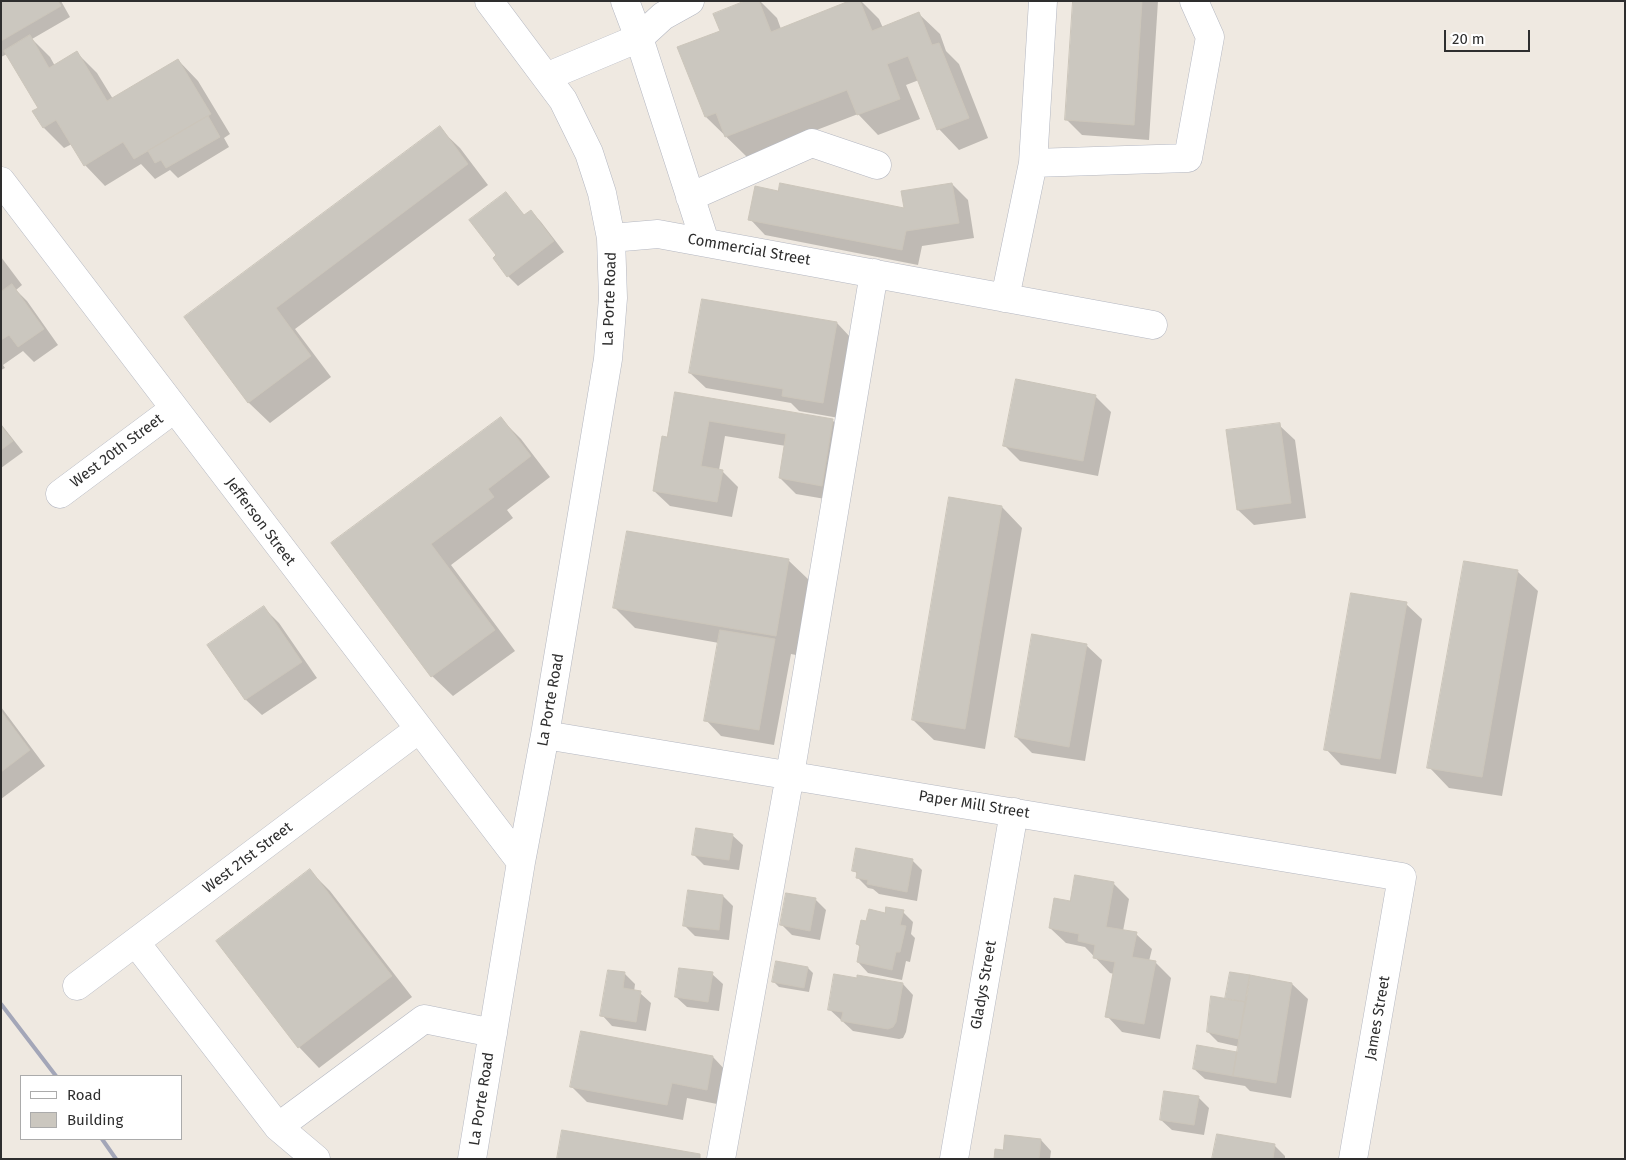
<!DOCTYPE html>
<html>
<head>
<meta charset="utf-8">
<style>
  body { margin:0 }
  #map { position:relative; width:1626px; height:1160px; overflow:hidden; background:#efe9e1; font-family:"Fira Sans",sans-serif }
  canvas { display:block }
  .frame { position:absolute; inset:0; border:2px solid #2e2e2e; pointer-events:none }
  .legend { position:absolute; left:20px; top:1075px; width:162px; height:65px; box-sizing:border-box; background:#fff; border:1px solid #ababab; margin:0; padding:6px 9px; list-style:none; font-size:15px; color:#2e2e2e }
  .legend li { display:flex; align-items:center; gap:10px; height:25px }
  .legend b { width:25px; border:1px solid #ababab }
  .scale { position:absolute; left:1444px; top:30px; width:86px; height:22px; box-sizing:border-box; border:2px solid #2e2e2e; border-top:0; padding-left:6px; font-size:15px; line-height:18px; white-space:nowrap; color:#2e2e2e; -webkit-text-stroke:4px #fff; paint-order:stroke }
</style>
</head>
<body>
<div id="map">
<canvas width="1626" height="1160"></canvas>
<div class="frame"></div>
<ul class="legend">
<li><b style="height:6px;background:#fff"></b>Road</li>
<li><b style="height:14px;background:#cbc7bf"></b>Building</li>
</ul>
<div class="scale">20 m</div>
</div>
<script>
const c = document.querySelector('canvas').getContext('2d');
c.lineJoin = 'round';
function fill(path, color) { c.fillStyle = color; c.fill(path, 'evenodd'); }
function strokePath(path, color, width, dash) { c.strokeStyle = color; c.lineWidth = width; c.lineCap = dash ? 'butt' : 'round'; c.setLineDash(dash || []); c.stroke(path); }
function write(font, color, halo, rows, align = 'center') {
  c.font = font + ' "Fira Sans",sans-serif'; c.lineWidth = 5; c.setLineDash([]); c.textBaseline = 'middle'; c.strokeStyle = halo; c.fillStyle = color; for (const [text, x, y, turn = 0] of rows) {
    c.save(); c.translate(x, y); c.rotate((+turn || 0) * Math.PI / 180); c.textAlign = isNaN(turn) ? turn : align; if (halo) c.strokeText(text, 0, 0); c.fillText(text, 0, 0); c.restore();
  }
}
const shadow = new Path2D(`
  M1,1H61L70,17L32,39L50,57L55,66L77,53L97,73L113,99L178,60L198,81L230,134L224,138L229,147L178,178L170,170L155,179L141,164L105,186L85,165L72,144L64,148L44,128L34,112L40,109L7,54L1,57Z
  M749,1H760L777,18L781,29L852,1H861L879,19L883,28L919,14L940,34L946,51L959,64L988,138L959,150L939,129L919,80L906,85L920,119L878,135L858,114L747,157L706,117L679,48L721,32Z
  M1074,1H1158L1149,140L1082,135L1066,119Z
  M439,128L460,148L488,185L295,329L331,377L270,423L249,403L185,317Z
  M952,184L968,200L974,238L922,246L918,265L765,235L750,219L905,210Z
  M506,194L525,216L531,211L541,222L564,252L518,286L508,276L498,256Z
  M1,257L22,285L16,290L27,301L58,345L34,362L23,351L3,365L5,368L1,370Z
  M837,323L852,339L839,418L799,411L791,403L706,388L690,373Z
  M676,393L832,420L848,435L837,501L796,494L780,478L786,446L725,436L719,470L722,471L738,487L732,517L670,506L654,491L668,438Z
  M1095,396L1111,412L1098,476L1020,461L1004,445Z
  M501,419L521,439L550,477L507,510L513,518L451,565L515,651L453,696L432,676L333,544Z
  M1,424L23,452L1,468Z
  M1279,425L1295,440L1306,518L1254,525L1238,510Z
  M1002,507L1022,528L985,749L934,740L913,720Z
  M788,560L809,580L796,655L791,654L774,745L721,736L706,720L719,643L635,628L615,608Z
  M1517,571L1538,591L1502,796L1449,788L1429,767Z
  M1406,604L1422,619L1396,774L1341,765L1326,749Z
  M264,608L279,623L317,678L262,715L246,700L209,645Z
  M1086,645L1102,660L1085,761L1032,753L1016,737Z
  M1,707L45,766L1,799Z
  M732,835L743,845L739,870L704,865L693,854Z
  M912,860L922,870L917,901L879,894L873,889L868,888L858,878V875L854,870Z
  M310,871L330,891L412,997L319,1068L299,1047Z
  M1114,884L1129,899L1123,931L1136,934L1152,949L1149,961L1155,962L1171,978L1160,1039L1122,1032L1107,1016L1114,974L1110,973L1085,947L1066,943L1050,928L1071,903Z
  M723,896L733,906L729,940L695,936L684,925Z
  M815,899L826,910L820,940L792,935L782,925Z
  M903,912L913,922L911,934L915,938L910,962L906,961L902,980L868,973L858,962L861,948L857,944L867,923L886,914Z
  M808,968L813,973L809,992L779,987L774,982Z
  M625,974L635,984L634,992L640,993L651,1003L646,1031L612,1026L602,1015Z
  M712,974L723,984L719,1011L687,1007L676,997Z
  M903,984L913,995L906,1032L903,1038L899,1039L853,1031L829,1009Z
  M1292,984L1308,999L1291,1098L1250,1091L1245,1086L1205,1079L1194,1069L1237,1053L1238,1054L1240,1047L1218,1042L1208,1032L1229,1001Z
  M713,1057L728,1073L722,1105L687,1098L683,1120L587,1102L572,1087Z
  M1198,1097L1209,1108L1204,1135L1172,1130L1161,1120Z
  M1041,1140L1051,1151L1050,1159H995L1004,1151Z
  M1275,1146L1285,1156V1159H1214Z`);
const building = new Path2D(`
  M1,1H58L61,6L1,41Z
  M745,1H759L771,32L849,1H860L872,31L919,12L932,45L939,43L969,118L937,130L908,56L887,64L900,99L857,115L847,90L725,137L716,113L705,117L677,47L720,31L713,14Z
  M1073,1H1142L1134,125L1065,120Z
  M30,35L49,68L77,51L107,101L178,59L211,114L134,159L123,142L84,166L56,120L43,128L32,111L38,108L4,51Z
  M208,116L220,137L166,168L161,160L155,163L148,151Z
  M440,126L468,164L276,308L311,356L248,403L184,317Z
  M780,183L904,208L901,191L952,183L959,223L906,231L902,250L748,220L755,186L778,191Z
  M506,192L524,215L531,210L554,241L507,277L493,258L496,255L469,220Z
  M12,284L44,329L18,347L9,335L1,340V292Z
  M702,299L837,322L823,403L782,396L783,389L689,373Z
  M1016,379L1096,395L1083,461L1003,446Z
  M675,392L833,419L822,486L779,478L786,434L709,421L701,466L723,470L717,502L653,491L662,436L667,437Z
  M501,417L531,456L488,489L494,497L431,544L495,630L431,677L331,543Z
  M1280,423L1291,503L1237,510L1226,430Z
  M1,426L13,441L1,450Z
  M949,497L1002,506L965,729L912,720Z
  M627,531L789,559L776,636L613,608Z
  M1464,561L1518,570L1482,777L1427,768Z
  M1351,593L1407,602L1380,759L1324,750Z
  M264,606L302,662L245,700L207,645Z
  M720,630L775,639L759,730L704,721Z
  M1032,634L1087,644L1069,747L1015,737Z
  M1,711L30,750L1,772Z
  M696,828L733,834L729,860L692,855Z
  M856,848L913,859L907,892L867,884L868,880L856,878L857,872L852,871Z
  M310,869L392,976L298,1048L216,941Z
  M1075,875L1114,882L1106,927L1137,932L1132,957L1156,961L1144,1024L1105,1017L1115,962L1093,958L1095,945L1078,941L1079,934L1049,928L1054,898L1070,901Z
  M688,890L723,895L719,930L683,926Z
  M786,893L816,898L810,931L780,925Z
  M886,907L904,910L900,925L906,926L900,952H896L892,970L857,962L860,945L856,944L861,920L866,921L869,909L885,913Z
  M776,961L808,967L804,988L772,982Z
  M679,968L713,972L708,1002L675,997Z
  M608,970L625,972L623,988L641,991L636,1022L600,1016Z
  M1230,972L1250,975L1246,1002L1225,999Z
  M834,974L857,978V975L903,983L896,1022L893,1027L888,1029L841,1021L843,1012L828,1010Z
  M1250,975L1292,983L1276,1083L1233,1076Z
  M1211,996L1246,1002L1239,1039L1207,1032Z
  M581,1031L713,1056L707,1090L672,1083L667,1105L570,1087Z
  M1197,1045L1237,1052L1233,1076L1193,1069Z
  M1164,1091L1199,1096L1194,1125L1160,1120Z
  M562,1130L700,1154V1159H557Z
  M1217,1134L1275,1144L1273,1159H1212Z
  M1005,1135L1041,1139L1039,1159H994L995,1149L1003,1150Z`);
const minor = new Path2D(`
  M625,1L639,38L663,16L690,1
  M1043,1L1033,163L1188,158L1210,37L1194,1
  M546,77L639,38L705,242
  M1,181L521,862
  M690,197L812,143L877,165
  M611,238L658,234L1153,325
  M1005,298L1033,163
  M60,494L174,409
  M545,735L1402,877L1353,1159
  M136,943L278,1127L424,1019L493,1033
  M77,986L419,729
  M278,1127L316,1159
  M472,1159L521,862L545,735L608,359L613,298L611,238L602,193L589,153L563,100L489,1
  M721,1159L790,775L874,273
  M954,1159L1014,812`);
const rail = new Path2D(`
  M1,1004L56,1076
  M102,1139L116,1159`);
const streetNames = [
  ["Commercial Street",749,250,10],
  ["La Porte Road",610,299,-88],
  ["West 20th Street",117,451,-37],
  ["Jefferson Street",260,522,53],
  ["La Porte Road",551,700,-80],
  ["Paper Mill Street",974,805,9],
  ["West 21st Street",248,858,-37],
  ["Gladys Street",984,985,-80],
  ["James Street",1378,1018,-80],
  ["La Porte Road",482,1099,-81]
];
fill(shadow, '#0003');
fill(building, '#cbc7bf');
strokePath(building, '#cbc5ba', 1);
strokePath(minor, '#b4b7c1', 29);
strokePath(minor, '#fff', 28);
strokePath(rail, '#a3a6b8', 4);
write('15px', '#2e2e2e', '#fff', streetNames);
</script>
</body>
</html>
